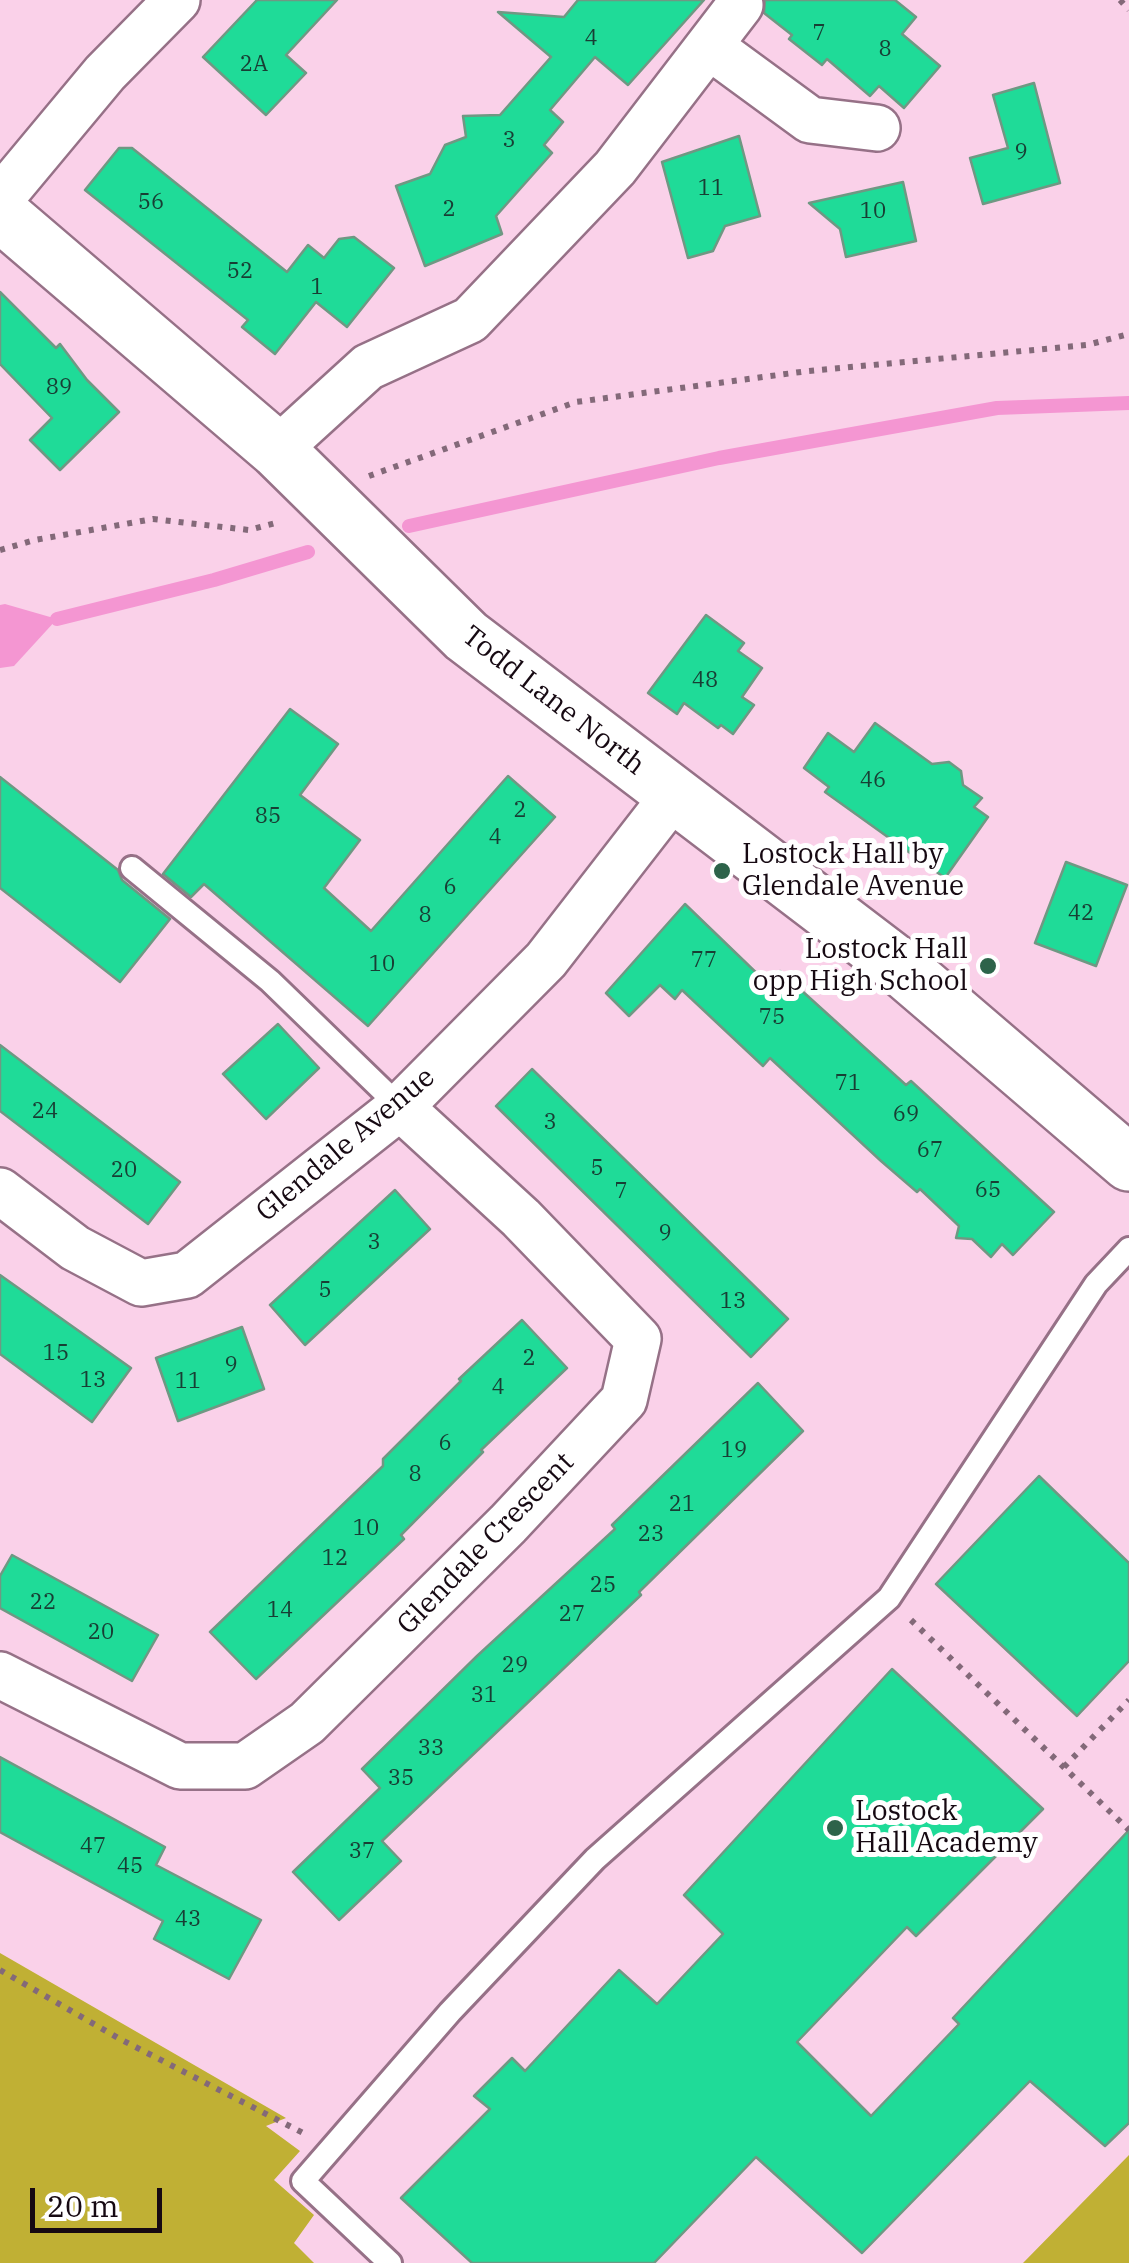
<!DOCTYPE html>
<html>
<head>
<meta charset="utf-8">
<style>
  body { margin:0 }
  #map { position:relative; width:1129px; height:2263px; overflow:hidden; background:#fad1e9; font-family:"IBM Plex Serif",serif }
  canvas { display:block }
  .scale { position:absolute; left:30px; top:2188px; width:132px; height:45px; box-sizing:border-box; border:5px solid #160912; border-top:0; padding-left:12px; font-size:30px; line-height:35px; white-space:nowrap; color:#160912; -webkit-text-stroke:8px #fff; paint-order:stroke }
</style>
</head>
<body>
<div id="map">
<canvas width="1129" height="2263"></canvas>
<div class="scale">20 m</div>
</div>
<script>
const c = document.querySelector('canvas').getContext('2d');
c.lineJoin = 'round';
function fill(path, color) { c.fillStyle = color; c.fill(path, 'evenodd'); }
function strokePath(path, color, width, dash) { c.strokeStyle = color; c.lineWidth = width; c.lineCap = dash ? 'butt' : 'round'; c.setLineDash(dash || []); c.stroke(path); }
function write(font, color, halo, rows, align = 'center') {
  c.font = font + ' "IBM Plex Serif",serif'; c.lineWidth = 10; c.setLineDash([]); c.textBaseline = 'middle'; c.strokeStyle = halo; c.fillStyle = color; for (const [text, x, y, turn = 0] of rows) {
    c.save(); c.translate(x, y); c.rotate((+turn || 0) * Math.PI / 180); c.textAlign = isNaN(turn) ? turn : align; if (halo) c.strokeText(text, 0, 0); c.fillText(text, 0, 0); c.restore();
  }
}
const green = new Path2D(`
  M0,1953L286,2118L266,2126L300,2151L274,2180L314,2215L294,2243L314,2263H0Z
  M1129,2155V2263H1023Z`);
const water = new Path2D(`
  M5,604L57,619L14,666L0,668V605Z`);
const stream = new Path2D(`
  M409,526L719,458L997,408L1129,403
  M57,619L214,580L308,552`);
const building = new Path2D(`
  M257,0H337L286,55L306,73L266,115L203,57Z
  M578,0H704L628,85L595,57L550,110L563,122L544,145L552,153L496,216L502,234L425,266L396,186L430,174L445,145L466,137L463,116L500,115L551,57L498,12L564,17Z
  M765,0H895L916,17L902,34L940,66L904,108L879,86L870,96L827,59L822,65L789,39L792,35L764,13Z
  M1034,83L1060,183L983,204L970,158L1008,148L993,95Z
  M739,136L760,216L725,226L713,251L688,258L662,162Z
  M119,148H132L287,272L308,245L324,258L339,239L354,237L394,268L347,327L316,302L275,354L242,327L248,320L85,190Z
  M903,182L916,241L846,257L840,229L809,203Z
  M0,292L56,348L60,344L87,380L119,412L60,470L30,440L52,418L0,364Z
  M706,615L744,643L738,651L762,668L742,697L754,705L733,734L721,725L718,728L684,703L677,714L648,693Z
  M290,709L338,744L300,795L360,840L324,888L371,931L508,776L555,817L368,1026L204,884L191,897L163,874Z
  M875,723L932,764L949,762L961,771L963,785L982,798L974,807L988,817L945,878L825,792L829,787L804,768L828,733L854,752Z
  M0,777L118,870L122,880L170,919L120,982L0,888Z
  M1066,862L1127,885L1096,966L1035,943Z
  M685,904L768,984L780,971L906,1085L911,1081L1054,1212L1013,1255L1002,1244L991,1257L972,1239L956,1238L959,1226L920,1189L917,1192L881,1161L770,1058L763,1066L682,990L675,999L660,985L629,1016L606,993Z
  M278,1024L319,1068L266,1119L223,1074Z
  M0,1045L180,1182L148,1224L0,1111Z
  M532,1069L788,1319L751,1357L496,1106Z
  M395,1190L430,1229L305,1345L270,1305Z
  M0,1275L131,1368L92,1422L0,1354Z
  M522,1320L567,1368L481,1450L483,1452L401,1535L404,1539L256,1679L210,1632L383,1466V1459L461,1381L459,1379Z
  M242,1327L264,1389L178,1421L156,1358Z
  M758,1383L803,1431L639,1592L641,1595L382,1841L401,1861L339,1920L293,1872L380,1788L362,1769L477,1656L615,1529L612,1525Z
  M1039,1476L1129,1563V1661L1077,1716L936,1584Z
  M12,1555L158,1635L132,1681L0,1608V1576Z
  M892,1669L1043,1809L916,1936L907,1927L797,2042L871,2116L959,2024L953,2018L1129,1830V2123L1105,2146L1030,2081L862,2253L756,2157L654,2263H472L401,2198L490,2109L474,2096L512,2058L525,2071L619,1970L657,2004L723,1934L684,1895Z
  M0,1757L165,1847L156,1865L261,1920L229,1979L154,1939L163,1921L0,1832Z`);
const path = new Path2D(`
  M1120,0L1129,10
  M369,476L576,402L808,371L1087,345L1129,334
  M0,550L35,540L153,519L249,530L279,522
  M911,1620L1129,1830
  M1064,1767L1129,1700
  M0,1970L120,2039L305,2134`);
const service = new Path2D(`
  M132,868L270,981L400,1107
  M390,2263L303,2181L450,2012L595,1859L889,1598L1096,1284L1129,1249`);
const minor = new Path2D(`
  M709,46L810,120L877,128
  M0,199L105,73L177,0
  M277,450L368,367L470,320L615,168L740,5
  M0,1191L75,1248L141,1283L187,1275L400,1107L546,960L674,795
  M0,1675L180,1766H245L307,1723L508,1524L624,1400L638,1339L521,1218L400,1107`);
const tertiary = new Path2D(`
  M0,213L277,450L466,636L899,966L1129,1163`);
const markers = [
  [722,871,10,"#2d634a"],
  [988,966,10,"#2d634a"],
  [835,1828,10,"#2d634a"]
];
const numberNames = [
  ["7",819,34],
  ["4",591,39],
  ["8",885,50],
  ["2A",254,65],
  ["3",509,141],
  ["9",1021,153],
  ["11",711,189],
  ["56",151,203],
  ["2",449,210],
  ["10",873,212],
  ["52",240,272],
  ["1",317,288],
  ["89",59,388],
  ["48",705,681],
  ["46",873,781],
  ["2",520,811],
  ["85",268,817],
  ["4",495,838],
  ["6",450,888],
  ["42",1081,914],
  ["8",425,916],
  ["77",704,961],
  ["10",382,965],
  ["75",772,1018],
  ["71",848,1084],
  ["24",45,1112],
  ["69",906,1115],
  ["3",550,1123],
  ["67",930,1151],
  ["5",597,1169],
  ["20",124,1171],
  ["65",988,1191],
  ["7",621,1192],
  ["9",665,1234],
  ["3",374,1243],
  ["5",325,1291],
  ["13",733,1302],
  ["15",56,1354],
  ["2",529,1359],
  ["9",231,1366],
  ["13",93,1381],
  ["11",188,1382],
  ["4",498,1388],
  ["6",445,1444],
  ["19",734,1451],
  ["8",415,1475],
  ["21",682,1505],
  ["10",366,1529],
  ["23",651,1535],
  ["12",335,1559],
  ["25",603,1586],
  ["22",43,1603],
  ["14",280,1611],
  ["27",572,1615],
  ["20",101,1633],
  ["29",515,1666],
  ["31",484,1696],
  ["33",431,1749],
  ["35",401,1779],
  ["47",93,1847],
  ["37",362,1852],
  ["45",130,1867],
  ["43",188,1920]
];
const streetNames = [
  ["Todd Lane North",553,701,38],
  ["Glendale Avenue",346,1145,-40],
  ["Glendale Crescent",486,1544,-46]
];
const poiNames = [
  ["Lostock Hall by",742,855],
  ["Glendale Avenue",742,887],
  ["Lostock Hall",968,950,"right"],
  ["opp High School",968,982,"right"],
  ["Lostock",855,1812],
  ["Hall Academy",855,1844]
];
fill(green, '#c0b034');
fill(water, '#f496d2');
strokePath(stream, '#f496d2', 14);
fill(building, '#1fdb98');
strokePath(building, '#6f9883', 2.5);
strokePath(service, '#967187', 28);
strokePath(minor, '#967187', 50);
strokePath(tertiary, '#967187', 60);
strokePath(path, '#836979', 6, [5, 8]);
strokePath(service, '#fff', 22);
strokePath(minor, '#fff', 45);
strokePath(tertiary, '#fff', 55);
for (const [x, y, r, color] of markers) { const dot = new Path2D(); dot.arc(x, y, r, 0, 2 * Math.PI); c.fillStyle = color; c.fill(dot); strokePath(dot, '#fff', 4); }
write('22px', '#183e34', null, numberNames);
write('28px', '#160912', '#fff', streetNames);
write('28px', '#160912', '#fff', poiNames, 'left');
</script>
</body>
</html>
